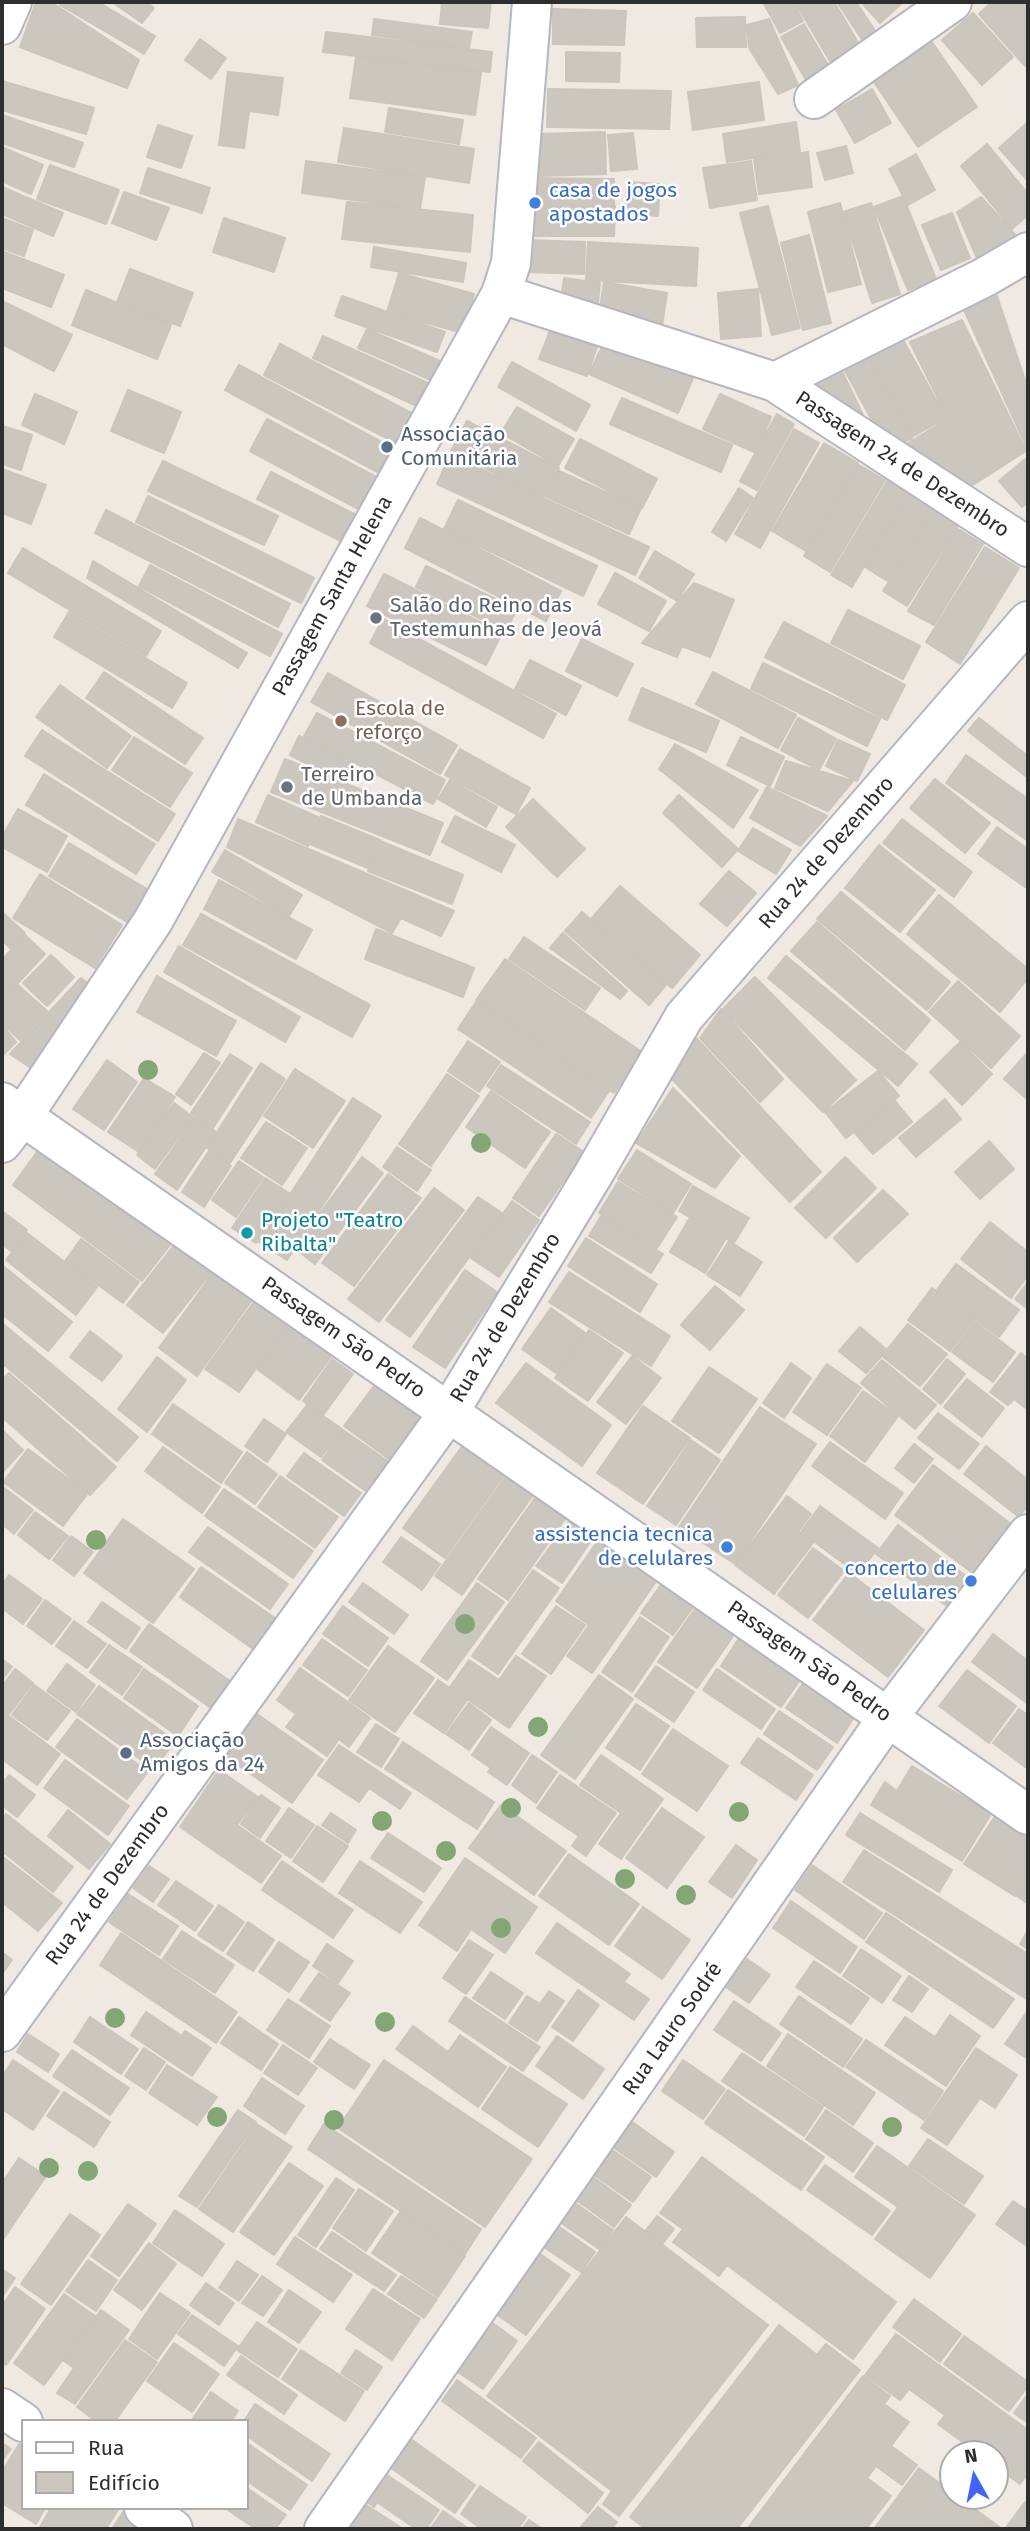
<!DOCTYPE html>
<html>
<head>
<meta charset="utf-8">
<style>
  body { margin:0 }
  #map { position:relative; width:1030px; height:2531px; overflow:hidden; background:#efe9e1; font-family:"Fira Sans",sans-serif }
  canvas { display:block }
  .frame { position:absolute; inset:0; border:4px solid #2e2e2e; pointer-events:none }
  .legend { position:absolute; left:21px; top:2419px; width:228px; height:91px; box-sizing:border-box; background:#fff; border:2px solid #ababab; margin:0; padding:9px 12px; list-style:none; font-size:21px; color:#2e2e2e }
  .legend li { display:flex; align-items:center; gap:14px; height:35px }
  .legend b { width:35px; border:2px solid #ababab }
  .north { position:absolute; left:939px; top:2440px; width:70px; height:70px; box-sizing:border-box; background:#fff; border:2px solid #ababab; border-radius:50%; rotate:351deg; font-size:19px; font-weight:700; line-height:28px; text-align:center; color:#2e2e2e }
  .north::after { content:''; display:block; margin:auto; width:24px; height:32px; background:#4264fb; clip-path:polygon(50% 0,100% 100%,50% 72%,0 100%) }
</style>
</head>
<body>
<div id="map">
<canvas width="1030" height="2531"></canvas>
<div class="frame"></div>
<ul class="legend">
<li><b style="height:9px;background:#fff"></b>Rua</li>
<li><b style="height:19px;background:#cbc7bf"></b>Edifício</li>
</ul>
<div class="north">N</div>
</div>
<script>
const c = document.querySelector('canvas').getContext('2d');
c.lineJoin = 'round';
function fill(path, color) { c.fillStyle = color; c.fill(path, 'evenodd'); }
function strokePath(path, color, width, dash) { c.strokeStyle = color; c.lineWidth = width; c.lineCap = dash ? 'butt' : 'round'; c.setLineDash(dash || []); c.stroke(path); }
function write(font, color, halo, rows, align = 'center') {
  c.font = font + ' "Fira Sans",sans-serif'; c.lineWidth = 5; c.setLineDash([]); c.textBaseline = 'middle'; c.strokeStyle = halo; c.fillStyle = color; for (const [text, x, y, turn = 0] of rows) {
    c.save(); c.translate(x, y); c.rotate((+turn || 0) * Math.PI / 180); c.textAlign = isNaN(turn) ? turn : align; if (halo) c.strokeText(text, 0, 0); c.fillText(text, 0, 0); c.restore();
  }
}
const building = new Path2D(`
  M36,2H51L139,60L127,88L20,47Z
  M62,2H98L155,36L144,54L60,5Z
  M112,2H146L154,8L142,23Z
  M442,2H491L488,28L440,24Z
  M763,2H793L803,21L780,33Z
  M795,2H834L862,49L833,66Z
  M837,2H856L876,32L863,41Z
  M861,2H901L902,3L880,23Z
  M992,2H1028V63L1025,66L979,14Z
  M553,9L626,11L624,45L553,44Z
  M973,13L1013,57L982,85L942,40Z
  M745,17L746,47H697L696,18Z
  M374,19L472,32L469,48L372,35Z
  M769,19L798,85L778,94L749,48L747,25Z
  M804,24L832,72L809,85L781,37Z
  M326,32L492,52L490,72L323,52Z
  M200,39L226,58L211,79L185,60Z
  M932,42L977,107L918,147L874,82Z
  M566,52L620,53L619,82L566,81Z
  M356,57L481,73L475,115L350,98Z
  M228,72L283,78L278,115L249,111L244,148L219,145Z
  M2,81L94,108L86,134L2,110Z
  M759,82L764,120L693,130L688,92Z
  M548,89L671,91L669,129L547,127Z
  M872,89L891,123L855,143L836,110Z
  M389,108L463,120L459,144L385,132Z
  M2,115L83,143L74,167L2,143Z
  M796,122L800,151L727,162L723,134Z
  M1027,123L1028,124V181L999,148Z
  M158,125L192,136L181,168L147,157Z
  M344,128L474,149L469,183L338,162Z
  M605,132L606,174L537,176V134Z
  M633,133L637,169L611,171L608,135Z
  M987,144L1028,194V215L1012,229L961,166Z
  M846,146L853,173L825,180L817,153Z
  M2,147L43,165L31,194L2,181Z
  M808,152L812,187L759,194L754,160Z
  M916,154L935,190L908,205L889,169Z
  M306,161L425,177L420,209L302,193Z
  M751,161L757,200L710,208L703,168Z
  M50,165L119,190L106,224L37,199Z
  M148,168L210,188L202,213L140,193Z
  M530,178L614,179V206L529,204Z
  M627,182L660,184L658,216L625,213Z
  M2,187L63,213L53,236L2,214Z
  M124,192L169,208L156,240L112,223Z
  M903,196L936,279L908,290L874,207Z
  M981,197L1020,240L979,263L957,212Z
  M347,202L473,215L470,252L342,239Z
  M840,203L861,284L828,292L808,212Z
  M871,203L900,294L872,303L843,212Z
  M526,206H615L614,236H526Z
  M768,206L800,328L772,335L740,213Z
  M952,213L970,258L941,270L922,225Z
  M2,218L33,230L24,256L2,248Z
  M224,218L285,238L274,272L213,252Z
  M809,235L831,323L803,330L781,243Z
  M528,240L585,242L584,274L527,272Z
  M588,242L698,248L696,286L586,280Z
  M374,247L466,263L463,282L371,267Z
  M2,251L64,275L51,307L2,288Z
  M130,269L193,293L180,326L117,302Z
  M399,273L474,294L463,333L387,312Z
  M564,278L600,283L597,311L560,307Z
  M604,282L667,293L661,332L598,321Z
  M758,289L761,336L721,339L718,293Z
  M86,290L171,325L157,359L72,325Z
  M342,296L445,332L437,352L335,316Z
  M997,296L1028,389L1027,448L964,310Z
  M2,301L72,335L54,371L2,344Z
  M962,320L1026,451L973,485L906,444L948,419L910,342Z
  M552,325L599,341L587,376L539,359Z
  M367,329L440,361L431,380L358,348Z
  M323,336L430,384L419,407L313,358Z
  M607,336L694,376L678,413L589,374Z
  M902,338L946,418L913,436L869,356Z
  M280,344L415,415L400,445L264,375Z
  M866,353L912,438L899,444L881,437L842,365Z
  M512,362L590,405L576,431L498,387Z
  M239,365L398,451L385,476L225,390Z
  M840,367L863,415L848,423L809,382Z
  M128,390L181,412L164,453L111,431Z
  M35,394L77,412L64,444L22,425Z
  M720,394L771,417L756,453L703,429Z
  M622,398L732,445L721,472L610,424Z
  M517,407L574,439L558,466L501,433Z
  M777,414L794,424L757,490L740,481Z
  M267,419L378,478L360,510L250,451Z
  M467,421L559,468L544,498L451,451Z
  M2,426L32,435L21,470L2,464Z
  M794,429L819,443L760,548L735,534Z
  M580,439L657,479L642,508L565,468Z
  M824,443L858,463L806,551L772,531Z
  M450,455L649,547L635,575L437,484Z
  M1025,459L1028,463V502L1022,507L999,481Z
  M163,461L278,516L264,545L148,491Z
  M859,465L885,480L830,572L804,556Z
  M2,469L46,485L31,524L2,513Z
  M559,471L641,508L629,534L547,497Z
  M271,472L354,514L341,541L257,499Z
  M888,480L908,492L852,587L831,575Z
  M739,488L753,498L726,541L712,532Z
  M910,492L934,507L889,582L865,567Z
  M148,496L314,578L301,603L136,522Z
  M458,500L597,566L583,596L444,529Z
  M936,508L960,523L907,606L883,591Z
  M106,510L290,604L278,627L95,533Z
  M420,518L561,591L546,621L405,548Z
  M958,529L983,544L934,625L908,611Z
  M985,547L1019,568L960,664L926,642Z
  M23,548L161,631L146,656L8,573Z
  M655,551L694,574L677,601L639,578Z
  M93,561L247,653L238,668L87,578Z
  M150,565L282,634L270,656L139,586Z
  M426,566L517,609L506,631L416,587Z
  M615,573L666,601L649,631L598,604Z
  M384,574L502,633L486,665L367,606Z
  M694,583L734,600L710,657L682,646L677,657L642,643Z
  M848,610L920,646L903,679L831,643Z
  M69,612L187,683L172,708L54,637Z
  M383,619L556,714L543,738L370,643Z
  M784,622L905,685L887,720L765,657Z
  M582,639L633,664L617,696L566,671Z
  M530,660L581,686L566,715L515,689Z
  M763,663L880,719L867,746L751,689Z
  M104,672L203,738L185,764L86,698Z
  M713,672L796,715L778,748L696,704Z
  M328,673L457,745L440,774L311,702Z
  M60,685L131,736L107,768L36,717Z
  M642,688L719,721L706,752L629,720Z
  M317,713L445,780L433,804L304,736Z
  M798,718L836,739L819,770L781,750Z
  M979,718L1028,756V778L968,731Z
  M42,730L175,814L158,841L25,756Z
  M299,736L353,763L343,782L290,755Z
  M134,737L192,773L170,807L112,770Z
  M741,737L784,757L770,786L727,765Z
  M838,740L870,754L857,781L826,766Z
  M675,744L758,790L733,828L659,769Z
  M460,749L530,788L516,814L445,775Z
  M966,755L1028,799V841L946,783Z
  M285,759L443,823L430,855L271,792Z
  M786,761L853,781L828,811L775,788Z
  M44,774L155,844L136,874L26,805Z
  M935,779L990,823L965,853L910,808Z
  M450,780L497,807L486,827L438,799Z
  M767,787L827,816L800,846L750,818Z
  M268,795L320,818L308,846L256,822Z
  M679,795L738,849L722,867L663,813Z
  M533,799L585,849L557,877L506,827Z
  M18,809L67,836L47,872L2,847V837Z
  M321,816L380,840L368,868L310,844Z
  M455,816L515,845L501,872L442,842Z
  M238,819L454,911L441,936L401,918L392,933L227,847Z
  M902,819L972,872L954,897L883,843Z
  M997,827L1028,849V889L978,854Z
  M753,828L791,850L776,874L738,851Z
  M380,841L463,875L452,904L368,871Z
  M69,843L147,889L127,922L49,876Z
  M879,845L935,890L900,932L845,888Z
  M225,850L302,895L289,916L212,872Z
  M729,871L756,893L727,926L700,904Z
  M40,874L122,925L95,968L13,918Z
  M219,880L312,930L296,959L204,909Z
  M620,886L700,955L672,988L591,919Z
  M841,892L950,982L927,1010L817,919Z
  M939,895L1028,969V978L1000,1012L907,934Z
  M2,912L25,933L10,948L2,940Z
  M582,912L666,985L649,1005L565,931Z
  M201,914L370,1005L352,1037L183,945Z
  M817,922L930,1020L905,1050L791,951Z
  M376,929L474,968L463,997L365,959Z
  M563,933L627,991L620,999L550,948Z
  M25,935L45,954L2,1000V960Z
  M524,937L600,988L585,1010L509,959Z
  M179,946L300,1017L285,1042L164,972Z
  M51,955L74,977L47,1006L23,983Z
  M786,956L917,1064L898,1086L768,978Z
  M505,959L642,1052L614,1093L476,1000Z
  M157,976L236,1021L216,1056L137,1012Z
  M755,977L856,1080L823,1112L723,1009Z
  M81,978L97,990L40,1074L10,1054Z
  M958,981L1020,1036L991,1068L929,1012Z
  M18,985L47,1011L20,1040L2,1023V1002Z
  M476,1002L609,1091L591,1118L458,1029Z
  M721,1009L783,1079L760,1102L700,1038Z
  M2,1025L16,1042L2,1056Z
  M696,1038L821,1172L790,1202L672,1079Z
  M468,1041L500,1062L479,1092L448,1071Z
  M960,1042L992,1074L962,1105L930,1072Z
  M1028,1052V1100L1004,1079Z
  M204,1053L220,1063L191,1105L176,1094Z
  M230,1054L252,1068L213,1128L191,1113Z
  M107,1060L137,1082L104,1130L73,1109Z
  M261,1063L285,1079L230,1163L207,1148Z
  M501,1065L590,1122L576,1144L487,1086Z
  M295,1069L345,1101L313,1148L264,1116Z
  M878,1071L899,1096L846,1138L825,1112Z
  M447,1074L479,1096L431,1166L399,1144Z
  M144,1078L175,1097L139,1152L108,1132Z
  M673,1088L740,1156L715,1188L636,1143Z
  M491,1091L550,1132L525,1168L466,1127Z
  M353,1098L381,1116L287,1260L259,1242Z
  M945,1099L961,1119L916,1157L899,1138Z
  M895,1101L912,1122L873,1154L855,1133Z
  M174,1103L193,1117L155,1169L137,1155Z
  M195,1117L216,1132L177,1190L155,1174Z
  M266,1122L307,1148L282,1185L241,1158Z
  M556,1134L584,1152L539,1216L513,1198Z
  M989,1141L1014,1169L980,1199L955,1172Z
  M42,1145L173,1241L142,1281L13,1185Z
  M397,1147L431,1170L417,1191L383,1167Z
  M637,1150L691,1184L673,1213L618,1179Z
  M209,1151L231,1166L204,1207L182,1192Z
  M362,1157L383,1173L315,1264L294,1248Z
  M845,1157L876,1188L826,1238L795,1208Z
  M239,1161L263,1177L236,1217L212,1200Z
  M388,1174L421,1198L354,1286L322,1263Z
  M265,1178L289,1193L256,1243L232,1228Z
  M618,1182L677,1217L657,1248L599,1213Z
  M693,1186L749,1218L734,1243L679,1211Z
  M434,1188L464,1210L379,1322L348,1299Z
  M883,1190L908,1214L857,1262L834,1238Z
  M478,1197L502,1213L410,1337L386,1320Z
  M512,1201L539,1220L499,1277L471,1258Z
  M2,1211L27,1230L11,1251L2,1244Z
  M601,1216L663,1254L651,1273L589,1236Z
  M689,1219L725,1240L705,1273L670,1252Z
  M990,1222L1028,1252V1275L1011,1298L961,1259Z
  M27,1233L97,1287L76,1315L6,1260Z
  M586,1238L657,1284L640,1312L568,1266Z
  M81,1239L139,1282L123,1303L65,1261Z
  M178,1240L214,1269L163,1333L127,1305Z
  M729,1241L762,1262L740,1296L707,1275Z
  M956,1264L1019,1310L999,1337L936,1291Z
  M2,1265L72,1322L48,1351L2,1314Z
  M465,1270L497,1292L445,1368L413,1347Z
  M569,1272L670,1336L651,1366L549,1302Z
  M213,1273L252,1300L197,1376L159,1348Z
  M1028,1282V1309L1015,1299Z
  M715,1286L744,1310L710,1350L681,1325Z
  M932,1288L974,1320L950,1351L908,1320Z
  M256,1299L289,1323L239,1392L205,1369Z
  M551,1308L585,1333L556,1373L522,1349Z
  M975,1322L1015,1352L993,1382L952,1352Z
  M2,1323L138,1437L117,1461L2,1363Z
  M290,1324L333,1354L299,1400L257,1369Z
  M908,1324L947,1354L920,1386L882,1356Z
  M860,1327L887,1350L866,1373L839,1351Z
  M589,1330L623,1353L588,1401L555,1378Z
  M90,1331L122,1356L102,1381L70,1357Z
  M1021,1353L1028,1359V1410L1014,1399L1008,1405L990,1392Z
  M632,1356L661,1378L626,1424L597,1402Z
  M157,1357L186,1380L147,1432L118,1409Z
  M332,1359L353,1374L323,1415L303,1401Z
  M947,1359L965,1374L941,1404L923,1389Z
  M882,1360L936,1405L915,1429L861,1383Z
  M526,1363L611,1425L582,1466L496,1403Z
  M791,1363L811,1378L784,1418L763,1403Z
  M827,1364L861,1388L827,1435L793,1412Z
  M709,1367L757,1399L719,1453L672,1421Z
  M9,1373L116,1467L90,1495L2,1417V1381Z
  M967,1379L1004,1408L982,1437L944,1407Z
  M377,1382L421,1415L389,1459L344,1426Z
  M863,1391L898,1416L865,1462L830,1436Z
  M173,1404L242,1452L221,1483L152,1434Z
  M307,1405L342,1429L321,1457L286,1432Z
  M643,1406L690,1438L643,1504L597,1473Z
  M760,1407L816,1444L735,1564L679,1527Z
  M938,1413L979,1444L959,1469L918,1438Z
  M264,1419L286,1434L267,1462L245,1446Z
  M2,1430L23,1450L2,1473Z
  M343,1430L389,1462L367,1492L322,1460Z
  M691,1440L720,1460L676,1525L647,1506Z
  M830,1442L903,1493L885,1519L812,1466Z
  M914,1444L933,1459L914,1483L895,1468Z
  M463,1445L504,1475L445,1558L403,1528Z
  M986,1446L1028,1480V1505L1019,1517L964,1474Z
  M163,1447L220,1487L202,1513L145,1471Z
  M28,1449L88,1493L63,1526L3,1482Z
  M247,1452L277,1474L255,1504L225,1483Z
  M304,1453L361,1493L344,1516L287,1476Z
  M933,1465L1011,1524L974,1574L895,1515Z
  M280,1476L338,1517L315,1548L258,1507Z
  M506,1476L533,1495L462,1595L435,1576Z
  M2,1486L33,1510L14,1534L2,1524Z
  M224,1489L313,1551L293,1578L205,1516Z
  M787,1496L811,1514L798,1532L813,1543L774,1594L735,1565Z
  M535,1498L565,1519L508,1600L478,1579Z
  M820,1506L878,1548L858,1574L801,1532Z
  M35,1512L68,1536L49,1559L18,1535Z
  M123,1519L194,1569L153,1623L84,1573Z
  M569,1521L593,1538L562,1583L536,1566Z
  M898,1525L970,1579L948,1607L876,1554Z
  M208,1527L288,1584L270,1609L189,1552Z
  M71,1536L93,1552L74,1576L53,1560Z
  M401,1537L440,1564L422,1590L383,1562Z
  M599,1539L657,1580L592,1673L567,1656L589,1625L556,1601Z
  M813,1548L844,1571L808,1618L778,1595Z
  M201,1567L275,1618L253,1649L180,1597Z
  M533,1570L559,1588L498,1674L472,1656Z
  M849,1573L924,1630L888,1677L813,1620Z
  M9,1575L42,1599L23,1624L2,1608V1585Z
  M663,1582L695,1604L673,1635L641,1613Z
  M363,1583L408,1615L394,1634L349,1602Z
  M477,1583L504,1602L447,1680L421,1661Z
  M45,1600L71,1619L52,1644L27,1626Z
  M102,1602L140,1628L126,1649L88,1622Z
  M343,1606L388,1638L368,1666L323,1634Z
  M556,1606L585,1625L551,1674L522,1654Z
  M697,1606L736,1632L697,1688L658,1662Z
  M640,1617L669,1637L632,1692L602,1672Z
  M74,1621L106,1644L87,1668L56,1646Z
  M149,1624L230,1681L211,1708L130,1651Z
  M993,1634L1028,1661V1704L972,1662Z
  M741,1635L802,1677L781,1707L721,1666Z
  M322,1639L367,1670L348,1696L303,1665Z
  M109,1645L142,1667L122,1695L90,1672Z
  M388,1646L434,1678L395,1732L349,1700Z
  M516,1656L546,1676L509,1728L450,1687L469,1660L499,1680Z
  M2,1659L12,1667L2,1680Z
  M67,1664L95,1685L76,1712L47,1691Z
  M656,1666L694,1692L674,1722L635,1696Z
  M300,1668L370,1718L349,1747L339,1739L327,1756L286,1727L296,1714L277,1700Z
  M15,1669L33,1683L9,1714L2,1709V1686Z
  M144,1669L198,1706L178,1736L124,1698Z
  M717,1669L775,1709L761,1729L703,1690Z
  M967,1670L1016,1706L989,1743L939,1706Z
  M599,1675L633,1699L575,1779L541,1755Z
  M438,1680L467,1700L444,1733L414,1713Z
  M804,1682L855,1716L837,1743L786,1708Z
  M34,1685L70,1711L47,1740L12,1715Z
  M99,1686L175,1741L154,1769L77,1714Z
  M469,1703L491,1720L469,1750L446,1734Z
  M636,1704L669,1726L640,1770L606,1748Z
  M1019,1709L1028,1715V1769L993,1743Z
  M2,1711L60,1754L37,1785L2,1759Z
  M779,1711L833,1747L817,1770L764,1734Z
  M254,1712L323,1760L292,1803L224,1755Z
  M77,1719L148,1772L127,1799L56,1747Z
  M376,1724L399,1739L381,1767L357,1752Z
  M491,1727L529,1753L507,1785L488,1772L491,1768L472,1755Z
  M673,1729L728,1766L697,1811L642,1774Z
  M758,1738L813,1775L796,1800L741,1763Z
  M403,1742L494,1802L477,1829L385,1769Z
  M339,1745L411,1793L400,1809L369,1788L359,1802L318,1775Z
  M532,1755L557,1772L536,1803L512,1785Z
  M601,1755L663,1799L621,1859L599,1844L621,1813L580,1785Z
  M65,1760L129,1806L108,1835L44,1788Z
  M912,1766L991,1814L962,1861L871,1805L885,1782L897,1791Z
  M219,1770L258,1797L237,1825L281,1856L261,1883L180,1827Z
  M9,1775L35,1795L17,1817L2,1805V1784Z
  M560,1775L616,1813L586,1856L572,1846L579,1836L537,1808Z
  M261,1795L280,1808L260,1838L241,1824Z
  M501,1805L566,1851L534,1895L469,1848Z
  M289,1808L314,1825L291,1858L266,1841Z
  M662,1808L704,1837L667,1888L626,1858Z
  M68,1810L110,1844L89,1869L48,1836Z
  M331,1813L356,1830L348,1843L322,1825Z
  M860,1813L952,1870L939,1892L846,1835Z
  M6,1814L73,1867L53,1892L2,1851V1819Z
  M994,1818L1028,1839V1875L1015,1896L964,1864Z
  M317,1826L348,1846L323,1882L293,1861Z
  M388,1833L441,1868L424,1892L371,1858Z
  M736,1845L757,1860L732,1898L709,1882Z
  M864,1850L1028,1954V2000L843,1882Z
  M569,1854L639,1904L609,1945L539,1896Z
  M2,1856L62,1903L38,1931L2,1902Z
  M465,1858L537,1907L505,1953L471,1929L457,1951L419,1925Z
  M282,1861L353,1910L333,1938L262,1890Z
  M360,1861L422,1902L400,1933L339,1893Z
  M812,1865L882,1913L864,1939L795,1890Z
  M149,1866L169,1879L153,1902L133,1888Z
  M1028,1879V1904L1017,1896Z
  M176,1881L213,1906L195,1931L158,1905Z
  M128,1894L178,1926L159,1955L109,1922Z
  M791,1901L857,1947L840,1973L773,1928Z
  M219,1905L244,1922L223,1951L198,1935Z
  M643,1907L690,1940L662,1979L615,1946Z
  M886,1913L1014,1999L993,2028L866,1942Z
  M248,1922L274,1940L253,1971L227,1954Z
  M557,1923L630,1974L624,1982L649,1999L634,2020L536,1953Z
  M1028,1930V1949L1020,1944Z
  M182,1931L234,1965L215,1993L163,1959Z
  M121,1933L237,2012L216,2043L100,1965Z
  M469,1940L493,1955L466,1994L443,1978Z
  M279,1942L309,1962L289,1992L259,1972Z
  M327,1944L353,1961L338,1983L313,1966Z
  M861,1949L901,1976L882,2003L843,1976Z
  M2,1952L12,1960L2,1974Z
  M747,1959L770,1975L749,2003L726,1987Z
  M814,1961L869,1998L851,2024L796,1987Z
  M491,1972L523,1993L505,2019L473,1998Z
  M319,1973L350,1993L330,2021L300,2000Z
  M909,1976L928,1989L912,2012L893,2000Z
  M578,1990L599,2005L573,2041L552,2027Z
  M549,1991L564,2001L537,2041L509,2023L527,1996L540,2004Z
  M799,1996L862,2039L843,2067L780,2024Z
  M465,1997L540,2047L523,2071L449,2021Z
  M288,1999L330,2026L309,2058L267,2030Z
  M734,2001L781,2033L761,2061L714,2030Z
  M1028,2010V2059L1005,2044Z
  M146,2012L182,2036L185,2031L211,2048L192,2076L131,2035Z
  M950,2015L980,2036L946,2086L885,2045L905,2017L935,2037Z
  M90,2017L138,2049L121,2074L74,2042Z
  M239,2017L278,2044L261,2070L221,2043Z
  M413,2026L448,2052L460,2035L506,2067L478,2107L396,2049Z
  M28,2034L59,2054L48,2072L17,2052Z
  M788,2034L875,2093L853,2125L767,2066Z
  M557,2036L604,2069L583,2099L536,2066Z
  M330,2039L370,2065L354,2089L314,2062Z
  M866,2040L943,2091L924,2120L846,2067Z
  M283,2045L317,2068L298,2095L264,2073Z
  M144,2048L165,2062L146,2090L125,2076Z
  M976,2048L1017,2075L995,2108L980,2098L947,2145L921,2128Z
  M72,2050L129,2088L110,2115L53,2076Z
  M742,2053L823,2107L804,2136L722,2081Z
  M13,2060L59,2091L33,2130L2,2109V2077Z
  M384,2060L532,2159L485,2227L338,2128Z
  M683,2060L725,2089L703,2119L662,2091Z
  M167,2065L217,2097L197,2125L149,2093Z
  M510,2067L567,2104L538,2147L482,2109Z
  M262,2078L304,2106L285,2134L244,2106Z
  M728,2090L824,2157L801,2190L705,2123Z
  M64,2092L110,2122L94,2147L47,2116Z
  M238,2110L256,2122L197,2207L179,2196Z
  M826,2110L873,2143L853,2172L806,2139Z
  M631,2121L674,2152L656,2177L613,2147Z
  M257,2124L292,2147L233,2232L199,2209Z
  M324,2124L481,2229L465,2254L308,2149Z
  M928,2139L983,2176L964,2204L909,2166Z
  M877,2146L975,2215L930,2278L875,2239L898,2207L855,2177Z
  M608,2147L651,2177L633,2202L590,2172Z
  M702,2157L896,2302L853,2359L727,2265L719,2276L673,2242L683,2229L660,2213Z
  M19,2158L46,2176L2,2241V2183Z
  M289,2163L323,2186L274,2255L240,2232Z
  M825,2165L890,2211L872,2235L807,2190Z
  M589,2174L631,2205L614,2227L572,2197Z
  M336,2178L354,2190L316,2247L298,2235Z
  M359,2189L393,2211L366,2251L333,2228Z
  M571,2200L613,2230L599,2249L557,2220Z
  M1013,2201L1028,2211V2247L996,2224Z
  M128,2204L156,2224L119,2276L91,2256Z
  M175,2210L224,2244L202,2276L153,2243Z
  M400,2212L465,2256L438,2297L372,2253Z
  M70,2214L100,2235L51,2305L21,2284Z
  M657,2216L674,2229L663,2243L646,2230Z
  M626,2217L768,2325L619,2516L603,2504L612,2491L487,2396Z
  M555,2224L595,2252L581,2272L541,2245Z
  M332,2232L396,2275L384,2291L320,2249Z
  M295,2237L352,2275L333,2302L277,2264Z
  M149,2243L176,2264L142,2310L114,2290Z
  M540,2254L570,2275L526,2335L496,2314Z
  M88,2260L117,2280L96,2311L66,2291Z
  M237,2261L258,2275L239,2301L219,2288Z
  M2,2269L15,2278L2,2297Z
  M262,2276L282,2290L263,2316L242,2303Z
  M401,2276L437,2299L424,2318L388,2294Z
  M206,2283L234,2303L219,2325L190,2305Z
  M15,2287L45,2309L6,2365L2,2362V2306Z
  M373,2289L420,2319L392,2360L346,2329Z
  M289,2290L321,2312L299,2343L268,2322Z
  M160,2293L190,2313L157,2359L129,2339Z
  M64,2294L95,2316L44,2385L14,2363Z
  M914,2299L961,2334L940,2362L893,2327Z
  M101,2310L129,2330L75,2404L57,2393L74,2368L64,2361Z
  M192,2315L238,2346L224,2366L178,2334Z
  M490,2321L517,2341L483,2389L455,2370Z
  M257,2322L297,2349L278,2377L237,2350Z
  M779,2325L817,2355L826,2344L860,2370L737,2529H646L630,2517Z
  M896,2334L1028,2430V2473L1020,2484L995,2466V2454H979L938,2424L945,2415L909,2389L900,2400L865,2375Z
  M964,2336L1028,2382V2386L1009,2411L944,2364Z
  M125,2340L157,2362L115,2421H96L77,2407Z
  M174,2343L219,2374L192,2412L147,2381Z
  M301,2350L364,2391L345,2421L282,2379Z
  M356,2350L382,2367L367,2390L341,2373Z
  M241,2356L297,2395L284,2414L227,2375Z
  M863,2376L890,2396L884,2404L909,2422L891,2446L917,2465L902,2485L876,2466L867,2478L891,2496L866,2529H747Z
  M457,2380L536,2438L521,2458L442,2401Z
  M211,2392L238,2411L231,2421H191Z
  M1028,2394V2423L1014,2413Z
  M255,2404L330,2454L312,2481L247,2436V2421H244Z
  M404,2434L475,2485L455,2513L384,2463Z
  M539,2442L603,2493L588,2513L523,2461Z
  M2,2443L11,2449L2,2461Z
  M247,2443L307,2485L290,2510L247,2481Z
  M19,2444L23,2446V2508H45L36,2524L2,2503V2472Z
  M919,2468L953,2493V2496H957L1002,2529H874Z
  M378,2469L439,2510L426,2529H416L377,2502L374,2507L359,2496Z
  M480,2486L526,2517L518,2529H482L461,2514Z
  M247,2488L286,2515L275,2529H256L225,2508H247Z
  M1025,2502L1028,2504V2529H1005Z
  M366,2505L403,2529H349Z
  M598,2507L617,2522L611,2529H584L581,2527Z
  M51,2508H119L106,2529H44L40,2527Z
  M443,2511L469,2529H430Z
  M123,2512L150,2529H112Z
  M529,2520L543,2529H522Z`);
const minor = new Path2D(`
  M2,25L12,2
  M814,99L952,2
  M501,294L775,382L1028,547
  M775,382L985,277L1028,252
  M2,1102L1028,1815
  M2,1143L22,1117L153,921L501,294L511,263L532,2
  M2,2032L449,1412L593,1175L684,1017L1028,621
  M2,2408L23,2422
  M144,2508L173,2529
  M324,2529L888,1717L1028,1534`);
const trees = [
  [148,1070],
  [481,1143],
  [96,1540],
  [465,1624],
  [538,1727],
  [511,1808],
  [739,1812],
  [382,1821],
  [446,1851],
  [625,1879],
  [686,1895],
  [501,1928],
  [115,2018],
  [385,2022],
  [217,2117],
  [334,2120],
  [892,2127],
  [49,2168],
  [88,2171]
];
const markers = [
  [535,203,7,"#3f7fe0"],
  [387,447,7,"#5c6f8a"],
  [376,618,7,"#6b7280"],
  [341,721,7,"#8d6e63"],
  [287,787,7,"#6b7280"],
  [247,1233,7,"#0f9aa8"],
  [727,1547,7,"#3f7fe0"],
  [971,1581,7,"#3f7fe0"],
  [126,1753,7,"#5c6f8a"]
];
const shopNames = [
  ["casa de jogos",549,191,"left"],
  ["apostados",549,215,"left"],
  ["assistencia tecnica",713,1535],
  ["de celulares",713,1559],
  ["concerto de",957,1569],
  ["celulares",957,1593]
];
const serviceNames = [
  ["Associação",401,435],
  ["Comunitária",401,459],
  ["Associação",140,1741],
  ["Amigos da 24",140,1765]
];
const streetNames = [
  ["Passagem 24 de Dezembro",902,465,33],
  ["Passagem Santa Helena",333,596,-61],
  ["Rua 24 de Dezembro",827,853,-49],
  ["Rua 24 de Dezembro",506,1318,-59],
  ["Passagem São Pedro",343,1338,35],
  ["Passagem São Pedro",809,1662,35],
  ["Rua 24 de Dezembro",108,1885,-54],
  ["Rua Lauro Sodré",673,2029,-55]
];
const worshipNames = [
  ["Salão do Reino das",390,606],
  ["Testemunhas de Jeová",390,630],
  ["Terreiro",301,775],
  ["de Umbanda",301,799]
];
const educationNames = [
  ["Escola de",355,709],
  ["reforço",355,733]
];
const cultureNames = [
  ["Projeto \"Teatro",261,1221],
  ["Ribalta\"",261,1245]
];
fill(building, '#cbc7bf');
strokePath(building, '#cbc5ba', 2);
strokePath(minor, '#b4b7c1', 42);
strokePath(minor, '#fff', 38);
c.fillStyle = '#84a574';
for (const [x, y] of trees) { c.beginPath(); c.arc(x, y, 10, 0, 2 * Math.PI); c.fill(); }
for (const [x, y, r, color] of markers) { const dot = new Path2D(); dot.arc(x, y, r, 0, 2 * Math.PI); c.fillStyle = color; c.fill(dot); strokePath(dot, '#fff', 2.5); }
write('21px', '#366cbe', '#fff', shopNames, 'right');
write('21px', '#4e5e75', '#fff', serviceNames, 'left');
write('21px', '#2e2e2e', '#fff', streetNames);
write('21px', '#5b616d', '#fff', worshipNames, 'left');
write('21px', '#785e54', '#fff', educationNames, 'left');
write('21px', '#0d838f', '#fff', cultureNames, 'left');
</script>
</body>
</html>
